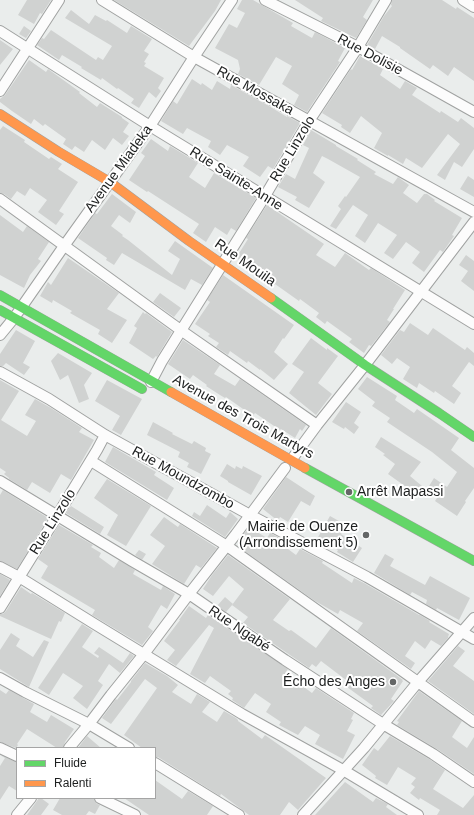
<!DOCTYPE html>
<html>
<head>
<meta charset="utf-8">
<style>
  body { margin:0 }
  #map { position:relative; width:474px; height:815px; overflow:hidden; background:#eaedec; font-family:Arial,sans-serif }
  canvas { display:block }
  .legend { position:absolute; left:16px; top:747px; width:140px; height:52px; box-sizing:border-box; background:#fff; border:1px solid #a5a5a5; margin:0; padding:5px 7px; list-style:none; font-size:12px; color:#1d1f1f }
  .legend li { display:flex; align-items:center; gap:8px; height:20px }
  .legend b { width:20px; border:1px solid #a5a5a5 }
</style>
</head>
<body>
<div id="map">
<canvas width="474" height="815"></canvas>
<ul class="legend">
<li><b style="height:5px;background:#63d668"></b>Fluide</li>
<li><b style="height:5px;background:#ff974d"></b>Ralenti</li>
</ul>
</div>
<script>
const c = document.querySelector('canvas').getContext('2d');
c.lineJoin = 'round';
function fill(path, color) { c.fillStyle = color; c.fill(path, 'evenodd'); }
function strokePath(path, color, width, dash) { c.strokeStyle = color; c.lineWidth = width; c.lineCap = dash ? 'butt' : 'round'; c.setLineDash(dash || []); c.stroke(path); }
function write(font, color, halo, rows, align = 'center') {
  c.font = font + ' Arial,sans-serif'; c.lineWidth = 4; c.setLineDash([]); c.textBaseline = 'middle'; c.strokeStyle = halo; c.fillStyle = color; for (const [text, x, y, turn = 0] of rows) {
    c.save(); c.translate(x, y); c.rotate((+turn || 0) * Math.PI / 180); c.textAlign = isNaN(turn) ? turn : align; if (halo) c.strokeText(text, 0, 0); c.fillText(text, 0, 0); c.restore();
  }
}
const building = new Path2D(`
  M27,0H51L42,14L40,13L34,24L18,15Z
  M114,0H221L215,11L189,46Z
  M242,0H253L260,4L293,23L291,26L312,38L315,32L345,48L338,61L340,62L307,112L294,105L299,95L282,84L292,66L276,57L259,85L238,74L240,69L238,60L215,48L229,24L237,28L245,13L237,9Z
  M295,0H373L363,17L367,20L356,38L321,21L323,18Z
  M392,0H442L456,9L457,7L474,18V81L454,67L448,76L433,65L430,69L400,48V47L382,36L375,49L367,45L384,16L392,6L391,5Z
  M71,10L89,24L95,15L106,21L107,20L127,33L131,26L152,39L144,51L149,54L144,62L146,63L144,66L164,78L158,88L161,91L156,98L149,92L139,108L131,103L134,99L118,88L117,89L102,78L101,80L81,68L82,67L62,55L59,60L37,45L42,38L44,39L51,30L96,60L98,57L103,60L112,46L65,18Z
  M24,26L31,31L26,38L19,34Z
  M0,40L13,49L0,65Z
  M360,56L383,69L380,75L400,89L405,81L417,88L412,95L440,113L441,111L458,122L461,118L474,128V149L462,167L454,162L445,180L437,175L460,144L448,134L422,168L406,158L403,164L388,155V156L374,148L382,133L361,116L350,133L341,127L342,125L322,113L351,69L352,70Z
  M29,60L46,72L48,69L80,92L79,93L97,107L100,103L122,117V118L129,123L123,132L129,136L122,145L113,138L105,150L92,140L84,152L75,146L72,150L63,144L66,139L45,124L43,126L34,119L31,124L12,111L0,102V99L5,95Z
  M192,79L201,85L202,83L212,90L217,81L230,89L231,85L269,106L287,117V116L300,123L273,169L268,166L260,177L243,166L249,157L227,145L220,155L208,147L211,141L187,128L183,134L161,121L173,101L177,104Z
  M3,126L25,140L24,142L49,159L51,157L62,164L58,169L78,182L59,211L64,214L56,225L38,212L47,200L30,188L25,196L17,191L11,199L4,194L0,193V130Z
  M311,130L336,145V146L358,159L357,160L376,172L374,174L393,184L398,177L402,180L409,185L403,193L417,203L424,194H427L435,200L434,201L462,218L452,235L454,236L445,249L443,252L440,250L424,272L412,263L420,252L406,242L393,259L384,253L397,235L378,223L365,243L355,236L368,215L353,205L336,229L330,226L341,209L338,206L345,196L346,197L360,177L328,159L322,156L313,173L325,182L309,208L295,200L297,197L278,187L286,174L295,179L309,148L303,145Z
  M151,139L168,151L170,146L198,163L189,177L205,188L214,173L256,198L236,231L231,228L227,235L215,227L206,242L193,233L199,224L148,191L147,192L129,180L145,156L141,153Z
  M468,176L474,180V197L460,189Z
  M112,194L136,212L130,223L119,215L111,226L123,235L122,236L128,240L172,275L180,259L168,251L175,241L213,268L202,285L191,279L185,290L122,253L114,265L106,260L107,258L78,238L95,213L97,214Z
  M267,205L324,244L316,255L335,267L345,253L369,270L371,268L405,290L393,309H394L387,320L390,322L371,346L369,345L364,353L349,342L352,339L327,321L325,324L316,317L319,313L300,299L299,301L275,284L274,286L263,280L266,275L236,258L248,239L246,238Z
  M0,215L23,232L27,226L49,242L38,259L41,261L30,275L24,288L0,275Z
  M466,255L474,261V291L461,281L468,271L459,265Z
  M68,258L119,293L107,309L127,320L112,343L98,334L100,330L70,313L72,311L53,300L52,303L40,296L48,282L51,285Z
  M223,275L294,325L284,339L283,338L274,352L288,364L274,380L260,369V370L248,361L247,363L230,351L228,355L216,347L219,343L208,336L210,334L195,324L210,302L207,300Z
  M160,293L181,308L174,317L153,302Z
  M143,312L145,314L146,313L172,332L157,357L156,356L153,359L129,343L137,328L134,326Z
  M410,323L428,335L433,328L465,350L467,347L474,353V366L469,362L452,386L461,393L454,404L435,391L434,393L419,383L417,388L403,379L410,367L397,358L392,364L381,355L400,330L404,332Z
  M16,330L35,341L23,363L30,367L24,375L6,363L3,366H0V354Z
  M311,338L327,350V348L338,356L318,383L332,394L316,415L289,393L304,372L292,364Z
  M183,340L220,365L214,374L235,386L240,379L306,425L302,431L300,429L295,438L281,429L280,430L255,413L253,416L226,397L225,398L220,395L206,386L207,385L193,375L190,379L168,364Z
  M58,353L92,373L84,385L89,399L79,403L68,375L60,380L51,361Z
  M367,377L397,396L395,400L414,413L417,409L459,438L451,450L474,468V488L465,501L466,502L457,516L435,501L437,498L426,491L434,478L447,487L457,472L432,452L387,422L390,418L372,406L375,402L358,389Z
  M0,380L19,391L1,420L27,436L36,421L25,415L35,399L51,408L82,428L79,432L94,440L71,480L61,474L50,493L32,482L27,490L9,479V478L4,474L6,472L0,468Z
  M107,380L142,399L121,435L112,430L120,416L95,401Z
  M346,402L361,412L354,423L359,427L354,434L345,427L344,429L332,422Z
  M153,422L173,433L172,434L192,444L194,441L206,448L205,451L211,454L201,474L187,467L189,463L178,457L180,452L147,435Z
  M381,437L421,462L410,476L422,486L416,494L388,474L395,464L383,455L385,454L375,447Z
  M113,447L156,472L154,475L174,488L167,500L105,462Z
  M227,464L235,469L236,466L242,469L243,466L262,476L251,495L228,482V481L220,476Z
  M286,477L315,496L310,506L301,501L288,522L280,517L278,521L263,509Z
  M107,479L151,506L126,546L107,535L118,515L94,498Z
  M3,490L48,518L17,569L0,561V495Z
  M207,505L226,518L230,512L238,519L225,537L192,516L194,512L200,516Z
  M71,506L104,527L100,534L66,513Z
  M330,516L346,525L341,534L362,548L353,562L337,552L338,550L317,539Z
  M164,517L178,527L180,524L217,548L201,568L196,565L184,584L152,564L165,546L150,535Z
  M59,525L93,545L91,547L101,553L99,557L114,568L119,560L135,570L133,574L161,590L163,586L175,594L167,609L161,605L148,627L153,631L142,645L92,615L95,610L41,578L48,566L38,559Z
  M249,527L267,538L270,533L278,537V538L281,540L280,543L296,555L300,549L323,561L322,563L352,583L354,578L364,583L419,615H420L430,621L429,622L449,634L448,637V638L441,646L431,640L425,649L415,641L405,656L415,663L411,669L357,631L363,623L340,610L338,614L315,601L242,549L246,544L244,543L245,541L241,538Z
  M139,550L146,554L142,560L135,555Z
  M385,554L394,559L390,566L425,585L430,576L470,598L459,620L437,608L436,610L426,604L427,600L412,592L410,595L374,573Z
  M228,555L290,599L273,620L289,631L291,630L316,648L331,628L403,680L402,681H403L391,699L394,701L381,715L371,708L373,706L347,687L350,683L321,661L316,667L312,664L309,668L243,623L248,617L232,605L244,589L229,576L213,596L203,589L212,575Z
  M0,574L10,580L0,596Z
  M21,587L31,594L32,593L65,613L61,622L59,621L51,639L0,616V614H3L6,611Z
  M225,597L233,604L226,612L217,606Z
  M189,606L206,618L208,615L288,669L285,673L312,693L316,688L354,713L351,719L353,720L347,731L355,735L343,759L315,744L320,735L305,726L298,735L279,725L281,722L266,712L271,704L255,693L244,708L232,700L233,698L228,694L231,691L210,676L205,683L190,674L214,628L209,625L176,666L167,660L175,650L164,641L180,620H179Z
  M82,624L93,631L82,647L98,658L99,656L94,653L99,647L123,663L130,653L134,656L120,673L109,664L98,681L103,685L87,709L73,698L83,686L63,673L49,695L38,688Z
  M11,633L20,639L16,646L33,657L44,640L49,642L29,687L16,679L0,669V650Z
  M458,646L465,651L453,666L474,681V714L428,681Z
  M145,663L167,676L178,685L172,692L191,704L197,694L210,702L202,712L217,722L224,711L236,718L238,720V721L262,739L265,735L326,778L298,810L289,802L280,815H249L221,794L220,796L158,757H155V748H142L124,735L157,688L145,679L111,724L102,718L116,699L117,700L131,682V681Z
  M0,690L6,694L9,690L34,704L30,712L47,722L51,715L74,729L65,742L63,748H57L27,729L17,744L18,745L16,748L0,742Z
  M419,691L462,721L452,737L467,748L474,737V774L437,749L397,725L399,722L397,721Z
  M87,736L101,748H78Z
  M390,736L429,759L445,770L433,789L463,808L474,795V815H437L440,810L420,798L419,800L410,793L415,787L411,784L416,778L398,767L387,785L375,778L376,776L362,765L374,748L378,751Z
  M0,755L17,762V791L9,786L0,800V766L5,758Z
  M155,780L182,799L188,791L213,806L207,815H149L124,798H155Z
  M345,782L373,802L376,798L388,804L386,807L397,815H315Z
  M39,798H41L49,804L41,815H27Z
  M60,798H91L94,799L97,804L100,805L95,814L89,811L86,815H62L53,810Z`);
const street = new Path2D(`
  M102,0L194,57L474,212
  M265,0L358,47L474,112
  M463,0L474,7
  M0,31L150,126L474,324
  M0,91L59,0
  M0,199L182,331L317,425
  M0,335L14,318L64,246L150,126L194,57L232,0
  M0,372L49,399L105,435L250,515L367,577L474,639
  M151,382L162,361L265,196L309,121L358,47L386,0
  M292,459L317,425L365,365L474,222
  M91,461L227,546L474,722
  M0,481L132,561L189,594L285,660L383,724L433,754L474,782
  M0,567L19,577L93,623L242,714L343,770L418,815
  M0,608L57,516L97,450L105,435
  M0,678L25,692L89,724L129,748
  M0,748L17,756
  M69,748L89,724L111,695L144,654L189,594L236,534L285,468
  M155,763L239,815
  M100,798L135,815
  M17,815L31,798
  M303,815L364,748L418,682L474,618`);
const fast = new Path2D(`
  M0,295L171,392
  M271,298L365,365L439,413L474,437
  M0,310L142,389
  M305,468L474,561`);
const slow = new Path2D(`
  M0,114L59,152L110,182L189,241L271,298
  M171,392L305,468`);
const markers = [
  [349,492,4,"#656767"],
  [366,535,4,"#656767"],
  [393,682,4,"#656767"]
];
const streetNames = [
  ["Rue Dolisie",370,55,28],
  ["Rue Mossaka",255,91,29],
  ["Rue Linzolo",293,149,-59],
  ["Avenue Miadeka",119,169,-54],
  ["Rue Sainte-Anne",236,179,32],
  ["Rue Mouila",245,263,35],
  ["Avenue des Trois Martyrs",243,417,29],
  ["Rue Moundzombo",183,478,29],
  ["Rue Linzolo",53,522,-58],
  ["Rue Ngabé",239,629,34]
];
const poiNames = [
  ["Arrêt Mapassi",357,492,"left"],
  ["Mairie de Ouenze",358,527],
  ["(Arrondissement 5)",358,543],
  ["Écho des Anges",385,682]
];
fill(building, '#d0d2d1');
strokePath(street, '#a0a2a1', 12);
strokePath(fast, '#a0a2a1', 10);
strokePath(slow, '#a0a2a1', 10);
strokePath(street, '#fcfcfc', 10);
strokePath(fast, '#63d668', 9);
strokePath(slow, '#ff974d', 9);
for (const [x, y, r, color] of markers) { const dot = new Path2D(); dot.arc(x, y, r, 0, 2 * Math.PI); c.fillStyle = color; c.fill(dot); strokePath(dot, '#fff', 1.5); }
write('14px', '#1d1f1f', '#fff', streetNames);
write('14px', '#1d1f1f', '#fff', poiNames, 'right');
</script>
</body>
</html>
